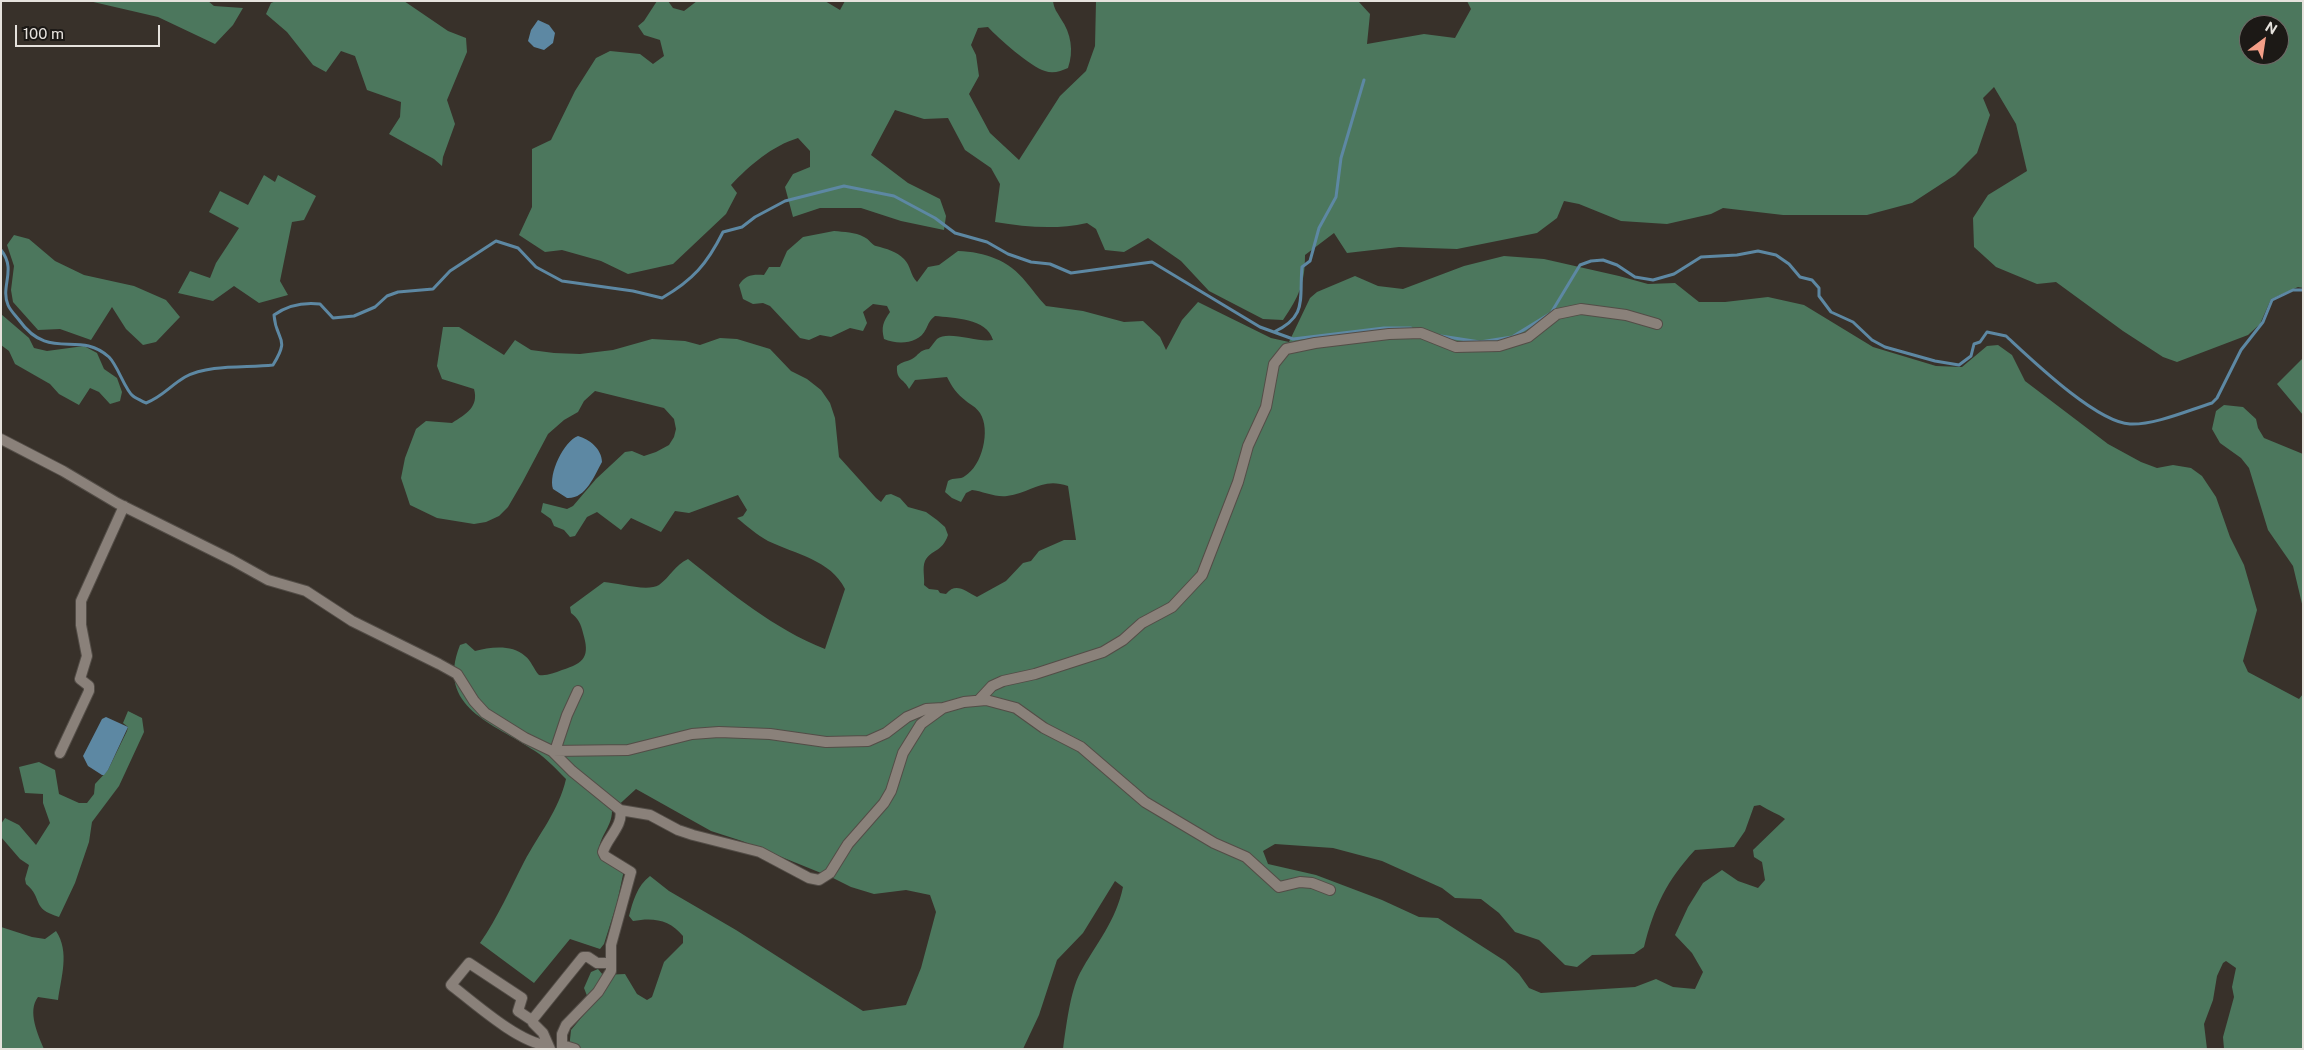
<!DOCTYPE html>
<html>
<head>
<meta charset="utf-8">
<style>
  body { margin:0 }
  #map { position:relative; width:2304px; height:1050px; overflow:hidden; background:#38312a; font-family:"Public Sans",sans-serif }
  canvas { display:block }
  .frame { position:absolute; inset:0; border:2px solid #e6e2dd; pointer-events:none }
  .north { position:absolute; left:2239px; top:15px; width:50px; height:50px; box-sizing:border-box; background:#1c1916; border:1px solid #6d6966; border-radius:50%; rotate:31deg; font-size:14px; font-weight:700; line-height:20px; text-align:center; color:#e6e2dd }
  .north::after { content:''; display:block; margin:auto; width:18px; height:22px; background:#f49e87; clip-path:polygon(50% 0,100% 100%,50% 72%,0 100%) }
  .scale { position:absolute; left:15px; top:25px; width:145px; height:22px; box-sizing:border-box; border:2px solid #e6e2dd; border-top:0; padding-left:6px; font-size:15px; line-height:18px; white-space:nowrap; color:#e6e2dd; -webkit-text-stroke:4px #1c1916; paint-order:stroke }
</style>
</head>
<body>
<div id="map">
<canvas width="2304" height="1050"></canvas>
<div class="frame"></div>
<div class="north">N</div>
<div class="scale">100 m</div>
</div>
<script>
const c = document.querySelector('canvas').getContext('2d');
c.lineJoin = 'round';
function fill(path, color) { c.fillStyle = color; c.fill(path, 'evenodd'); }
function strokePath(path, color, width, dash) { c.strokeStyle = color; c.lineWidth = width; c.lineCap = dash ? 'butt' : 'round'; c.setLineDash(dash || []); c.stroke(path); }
const forest = new Path2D(`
  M89,1H208L214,6L243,8L233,25L215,44L158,17Z
  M276,1H404L448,31L466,38L467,52L447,100L455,124L443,157L442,166L434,159L389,134L400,117L401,102L367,90L355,56L341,51L326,72L313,65L287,32L266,14L271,3Z
  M657,1H668L673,8L684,11L697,1H825L840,10L845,1H1053C1054,9 1057,12 1061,19C1071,33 1074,51 1068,68C1061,71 1053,74 1045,71C1031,67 998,38 988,27L978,28L971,45L976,55L979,76L969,94L990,133L1019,160L1060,96L1086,71L1095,46L1096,1H1358L1370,14L1367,44L1424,34L1455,38L1471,9L1467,1H2303V288L2298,287L2271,299L2260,324L2248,335L2177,362L2163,357L2123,331L2056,282L2037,284L1996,267L1974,247L1973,218L1988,195L2027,171L2016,124L1994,87L1983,98L1990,115L1977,153L1955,175L1912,203L1867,215H1783L1723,208L1711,214L1667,224L1621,221L1579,204L1564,201L1557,218L1537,233L1457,249L1399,247L1347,253L1334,233L1305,255C1305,283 1299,297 1283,320L1263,319L1209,291L1181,261L1148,238L1124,252L1105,250L1096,229L1087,223C1055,230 1027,227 995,222L1000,184L991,168L965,150L948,118L924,119L895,110L871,155L908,183L940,199L946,216L944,230L901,221L861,208H820L793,217L785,187L793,174L810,167V151L798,138C772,146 750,165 731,185L737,193L726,214L673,264L628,274L601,261L562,250L545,252L519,235L532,207V149L551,140L575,91L596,58L610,51L640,54L653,64L664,56L660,40L644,35L638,26L644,21ZM2249,25H2279V55H2249Z
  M264,175L275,182L278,175L316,196L304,220L292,222L280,281L288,295L259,303L234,286L213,301L178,293L190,271L210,278L216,263L239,228L209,212L220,191L248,205Z
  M834,231C844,232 855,232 864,237C869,239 872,245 876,246C887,249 896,251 904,259C911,266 910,275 917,282L928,267L939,265L958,251C985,252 1009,260 1026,282C1033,290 1038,298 1046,306L1083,311L1124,322L1143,321L1160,337L1166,350L1182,320L1198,302L1271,338L1289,342L1310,298L1317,292L1355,276L1378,286L1403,289L1464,266L1504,256L1544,259L1619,276L1648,284L1675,283L1699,302H1725L1768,297L1804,305L1873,347L1936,366L1962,367L1987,346L1998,345L2012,355L2025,381L2108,444L2141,462L2157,468L2173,465L2191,468L2202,476L2216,497L2230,537L2244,565L2257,610L2243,661L2248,672L2299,699L2303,694V1049H2224L2223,1037L2234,997L2232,987L2236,968L2226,961L2223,963L2217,976L2213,1000L2204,1024L2207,1049H1063C1066,1028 1070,992 1080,973C1096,944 1116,921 1123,887L1115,881L1083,933L1057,960L1039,1015L1023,1049H569L571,1030L591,1006L584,988L591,972L598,969L603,975L625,974L637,994L647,1000L652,997L664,962L683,943V936C670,920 654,917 633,921L629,916C633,901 637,886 650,876L669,891L736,930L863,1011L906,1005L921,968L936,912L930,895L906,890L874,894L851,887L831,877L742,841L711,831L636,789L612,811C612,828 597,838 599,855L624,870L617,903L604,944L600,949L570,939L534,983L480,943C498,917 510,889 524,862C539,834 559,810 566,779C556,769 547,759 535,751C494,723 435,708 460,645L466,643L475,651C490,647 512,644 525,656C531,660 534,670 539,675C547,676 554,673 562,670C585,663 590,656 583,633C581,624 578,618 571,613L570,607L604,582C618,583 647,592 659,585C670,577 675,565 688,559C731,593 774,629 825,649L845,589C831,560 795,554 768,541C757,535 747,526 737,518L743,516L747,510L738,495L689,513L675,511L661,532L631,518L621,530L597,512L587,517L575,536L570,537L564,530L554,526L551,519L541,512L543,503L567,509L573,506L596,479L625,452L632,451L644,456L656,452L669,445L674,437L676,429L674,419L664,408L595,391L584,401L578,412L564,420L548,434L522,483L508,507L499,516L486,522L474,524L437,518L410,505L401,478L405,458L416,429L426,421L452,423C466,414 479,407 474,389L442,379L437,366L443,327H459L504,355L515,340L531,350L554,353L580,354L613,350L652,339L685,341L700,345L720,338L737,339L770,349L791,371L807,379L821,390L830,403L835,418L839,457L876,498L881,502L886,495L891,494L900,498L908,507L926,512L937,520L945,527L948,535C942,553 931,549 925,561C922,568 925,578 924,585L929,589L938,590L940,593L946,594C956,582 965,591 977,597L1006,581L1023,563L1031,561L1039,551L1064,540H1076L1068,486C1042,477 1031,493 1007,496C997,498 982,491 972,490L966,493L961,502L952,498L945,492L948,481C954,477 960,480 965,476C982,466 991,430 980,413C976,407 971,405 966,401C957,394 952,387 947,377L915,380L909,389C904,378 896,381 897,366C903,361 906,362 912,359C919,355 919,350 929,349C932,346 934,342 937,339C948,330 978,343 993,340C987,318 953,318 935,316C929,321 929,323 926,329C919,344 898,345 884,339C881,327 883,322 890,312L887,306L873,304L863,312L867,323L863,331L850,328L831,337L820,335L809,340L800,338L770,306L763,303L753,304L743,299L739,285C745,275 753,274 764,275L769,267H780L787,251L803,237ZM1760,805C1769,811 1779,814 1785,819L1753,850L1754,857L1762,862L1765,880L1758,888L1738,881L1722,870L1703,883L1688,907L1675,935L1692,953L1703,972L1695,989L1673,987L1656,979L1635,987L1541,993L1529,988L1519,974L1505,961L1438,918L1419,917L1382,900L1316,875L1268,864L1263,851L1275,844L1333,848L1382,861L1442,888L1455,898L1481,899L1499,913L1515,932L1539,940L1565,965L1577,967L1592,955L1634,954L1644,947C1654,907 1667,880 1695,850L1734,847L1745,831L1754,806Z
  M14,235L29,239L55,261L84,275L134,286L166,300L180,317L156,342L143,345L126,329L112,307L91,340L60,329L38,330L13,302L11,290L14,266L7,245Z
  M1,314L29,338L34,348L47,351L84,346L97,353L104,369L117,378L122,392L120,401L110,404L99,392L90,388L79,405L59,394L50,384L15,364L9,351L1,345Z
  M2303,358V415L2277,384Z
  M2224,405L2243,407L2256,419L2258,428L2264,438L2303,454V608L2293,566L2268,530L2249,468L2241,458L2220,443L2212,429L2216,411Z
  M128,711L142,718L144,732L119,786L92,822L89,842L75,883L59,917C30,908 44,899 26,884L25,879L29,865L20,859L1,837V824L5,818L19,825L36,845L50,823L43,803V794L25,793L19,767L39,762L55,770L59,794L79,803H87L94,794L95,784L108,770L127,731L128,727L123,723Z
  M1,927L32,937L45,939L56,931C70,952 61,977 58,1000L38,997C27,1011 38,1035 44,1049H1Z`);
const water = new Path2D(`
  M538,20L549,25L555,33L553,43L544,50L534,47L528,41L531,30Z
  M578,436C589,439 602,449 602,462C594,476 586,499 567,498L553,489C548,474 564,441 578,436Z
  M106,717L128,727L108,770L104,775H102L88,766L83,756L102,719Z`);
const stream = new Path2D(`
  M1,250C17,270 0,286 8,305C10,310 15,315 19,320C50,363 78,329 109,357C118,366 125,390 133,396C137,399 142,401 146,403C162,397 171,385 185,377C209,364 246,368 273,365C291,336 276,342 274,315C288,305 302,302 320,304L333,318L354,316L375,307L387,296L398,292L433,289L450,271L496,241L518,248L536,267L562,281L633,291L662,298C693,280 707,264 723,232L742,227L755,217L785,201L844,186L894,196L935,218L955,233L987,242L1008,254L1031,262L1050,264L1071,273L1152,262L1260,327L1293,339L1384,328H1411
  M1274,332C1308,316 1299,299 1302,267L1310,261L1319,228L1336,197L1341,158L1364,80
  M1441,336L1480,342L1512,337L1551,313L1580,265L1591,261L1603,260L1617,265L1635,277L1653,280L1674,274L1701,257L1737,255L1758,251L1776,255L1789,264L1800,277L1812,280L1819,288V296L1831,312L1853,322L1872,340L1885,347L1935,361L1959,365L1971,356L1974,344L1980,342L1987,332L2006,336C2032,360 2096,422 2130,424C2155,425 2189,410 2212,403L2217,398L2241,350L2263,322L2272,300L2293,290H2303`);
const street = new Path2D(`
  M1,439L63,471L117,503L232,560L268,580L306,591L352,621L439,664L457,674L474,701L485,713L525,738L552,751L628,750L692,734L719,732L770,734L826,742L868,741L886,733L907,717L926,709L943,708
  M979,700L992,686L1003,681L1035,674L1103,652L1123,640L1142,623L1172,607L1202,575L1238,482L1248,446L1266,407L1274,364L1286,349L1315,343L1389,334L1421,333L1456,347L1499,346L1528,337L1557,314L1581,309L1626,315L1657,324
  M552,751L572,771L620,810L650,815L678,830L693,835L760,852L809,878L819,880L830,873L848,844L884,803L891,791L903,753L921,724L943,708L964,702L986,700L1016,708L1044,728L1081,747L1145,802L1214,843L1246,857L1279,887L1300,882L1312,883L1330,890
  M555,751L567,715L578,691
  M60,753L89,691V686L80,679L87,656L81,625V601L124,506
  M533,1021L518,1011L522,998L469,963L451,985C473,1002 520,1044 547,1045
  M562,1045L575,1049
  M550,1049L543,1033L533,1023V1019L583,957H588L597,963H611
  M562,1049V1034L566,1025L598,992L611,971V945L631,872L605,856L603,852C607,838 624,825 620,810`);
fill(forest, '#4c775d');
fill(water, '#5d88a3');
strokePath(stream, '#5d88a3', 3);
strokePath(street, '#534d47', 12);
strokePath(street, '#8a817a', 10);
</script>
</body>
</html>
